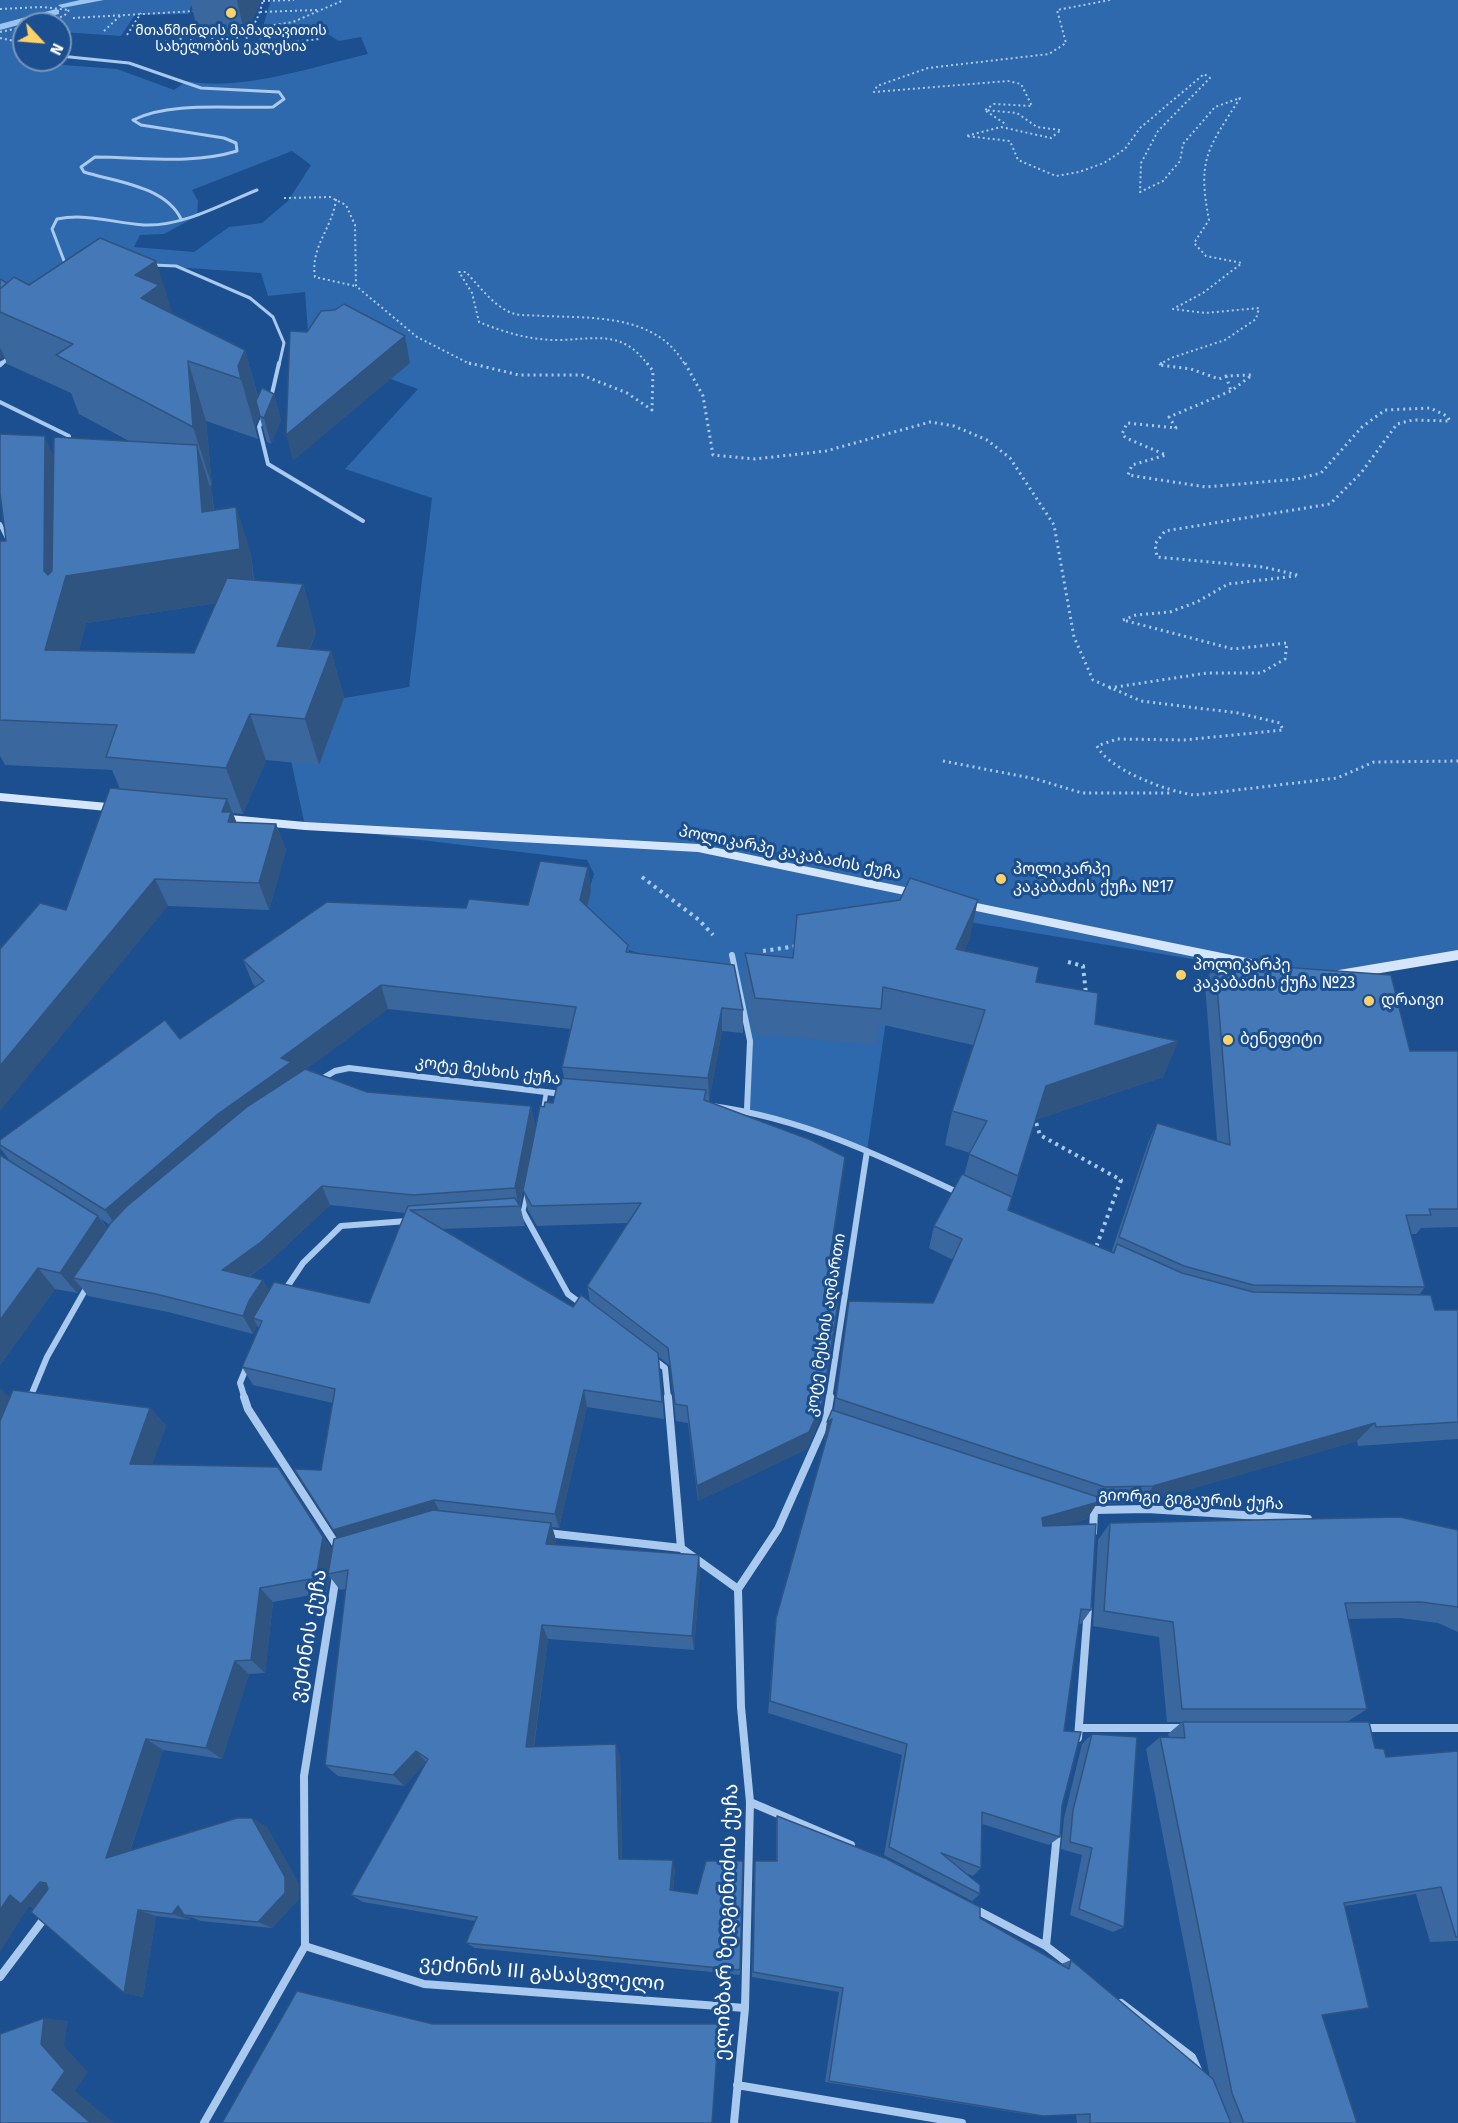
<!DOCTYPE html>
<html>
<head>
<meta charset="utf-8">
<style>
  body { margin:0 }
  #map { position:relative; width:1458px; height:2123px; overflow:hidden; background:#1b4f8f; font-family:"Fira Sans",sans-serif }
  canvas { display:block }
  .north { position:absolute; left:12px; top:12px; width:60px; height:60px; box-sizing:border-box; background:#1b4f8f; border:2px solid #7695bc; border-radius:50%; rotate:116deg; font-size:16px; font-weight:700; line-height:24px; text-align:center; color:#fff }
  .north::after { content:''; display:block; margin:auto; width:21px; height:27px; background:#ffd166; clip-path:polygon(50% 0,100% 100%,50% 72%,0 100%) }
</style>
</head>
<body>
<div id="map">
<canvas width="1458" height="2123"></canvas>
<div class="north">N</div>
</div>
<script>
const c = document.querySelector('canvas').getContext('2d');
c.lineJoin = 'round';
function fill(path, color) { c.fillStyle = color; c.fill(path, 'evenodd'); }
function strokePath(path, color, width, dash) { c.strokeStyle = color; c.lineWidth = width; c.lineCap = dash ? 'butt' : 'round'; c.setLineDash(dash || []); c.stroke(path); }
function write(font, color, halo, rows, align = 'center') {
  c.font = font + ' "Fira Sans","Noto Sans Georgian",sans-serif'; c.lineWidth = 6; c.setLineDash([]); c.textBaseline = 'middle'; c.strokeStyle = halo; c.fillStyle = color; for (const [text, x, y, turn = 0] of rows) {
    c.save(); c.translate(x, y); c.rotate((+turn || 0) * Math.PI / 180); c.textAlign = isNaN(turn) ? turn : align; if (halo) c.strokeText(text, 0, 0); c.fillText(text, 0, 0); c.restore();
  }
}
const green = new Path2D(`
  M0,0H193L188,14L135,15L121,36L60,32V24H24V41L16,49L22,62L117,69L174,90L187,81C241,92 315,66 368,54L361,37L339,41L324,32L259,40L271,0H1458V960L1319,980L902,911L867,1151L747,1109L750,1041L741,988L576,932L594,874L587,860L305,826L280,709L409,687L432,498L345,469L418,389L342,361L310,359L305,292L268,296L261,273L130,264L0,336ZM292,151L311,165L288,201L262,223L229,227L194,252L134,247L140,235L164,234L197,216L198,201L192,190Z`);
const stream = new Path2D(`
  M80,0H104L62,8L58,5Z
  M56,9L59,10V14L0,30V24Z`);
const pathFar2 = new Path2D(`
  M1110,0L1057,10L1066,43L1049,54L928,68L877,86L874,92L1008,81L1021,84L1032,106L994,104L985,110L1017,113L1037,127L1061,130L1051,138L1001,127L966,136L1010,141L1018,160L1056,176L1079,172L1104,163L1125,149L1140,128L1204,74L1210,78L1158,131L1141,163L1140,192L1163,181L1180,161L1183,144L1215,107L1240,98C1208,149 1197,158 1209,220L1194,243L1206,256L1242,263
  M263,1L294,0
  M0,9L43,7L69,10
  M260,12L317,10
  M73,18L196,11
  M197,18L193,34C232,43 253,44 263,0
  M36,24L64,16L69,10
  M254,28L293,22L344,0
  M104,31L122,14
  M0,32L24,27
  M127,35L141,13
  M0,38L24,43
  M160,41H175L193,34L190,43L215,49
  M234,46L249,43L246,36
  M192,52L320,39
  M986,111L1007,125
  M284,198L330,197L346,205L355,225L356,286L417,337L472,365
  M336,199C333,228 310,246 315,277L355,286
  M648,365C621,328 594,340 556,340C530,340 503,332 479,322L472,293L459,272H466C479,286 496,309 515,314C524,316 534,315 543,316C593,318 657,314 685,365
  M1159,365L1171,358L1225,340L1256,319L1259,308L1205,313L1173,309L1203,293L1242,263`);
const pathFar1 = new Path2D(`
  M469,363L519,375H582L627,393L652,410L653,371L647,363
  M685,363L703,396L713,455L755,459L826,451L930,422L954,426L987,440L1010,458L1054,525L1074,637L1093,680L1141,701L1238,713L1280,723L1283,730L1184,740L1117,739L1097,746C1109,770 1168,792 1195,795L1337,778L1374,762L1458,761
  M1162,363L1159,365L1191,369L1219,379L1226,376L1252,375L1231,391L1169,417L1176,428L1127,423L1122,434L1126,438L1166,455L1132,465L1128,475L1206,487L1297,479L1321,473L1362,427L1385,410L1430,408L1447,416L1450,421L1413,420L1397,424L1361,473L1330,504L1165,531L1155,544L1157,557L1263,567L1298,575
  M1226,376L1231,391
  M1123,620L1136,615L1170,612L1197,602L1228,584L1296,576
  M1109,688L1207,673H1261L1285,659L1287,643L1233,649L1123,620
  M943,761L1036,779L1082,793H1172`);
const path = new Path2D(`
  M642,877L699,920L713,935
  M763,951L797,946
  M1068,962L1083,966L1086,994
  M1034,1116L1040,1135L1121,1180L1095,1250`);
const laneFar2 = new Path2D(`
  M60,56L129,63L201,88L279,92L284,99L273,107C231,109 170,101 133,120L141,125L224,138L236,143L237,151C191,165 143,157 95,157L81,167L84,172C116,182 165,186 181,219
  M152,265L176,266L250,298L273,317L284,343L279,365
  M66,266L52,229L57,219C87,213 114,223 144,225C182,227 222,204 257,190`);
const laneFar1 = new Path2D(`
  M271,398L279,363
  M0,402L69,436V442
  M263,417L259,427L268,464L363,521
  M0,524L8,540`);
const lane = new Path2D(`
  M543,1111L546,1093
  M523,1212L527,1193`);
const streetFar3 = new Path2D(`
  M0,365L11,356`);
const streetFar2 = new Path2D(`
  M0,365L2,363`);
const streetFar1 = new Path2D(`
  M732,955L750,1041L747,1109
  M318,1081L335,1071L349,1068L562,1094
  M712,1106C801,1118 879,1155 959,1193
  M516,1213L523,1212L568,1294L583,1305
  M285,1290L303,1263L341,1226L407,1221
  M653,1359L665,1368L668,1399
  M30,1398L47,1357L88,1285
  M245,1399L240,1383L247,1366
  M829,1399L867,1151`);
const street = new Path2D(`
  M244,1397L248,1409L337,1546
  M668,1397L681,1548L738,1589
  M1085,1507L1094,1510L1147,1509L1308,1519
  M1093,1532L1094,1510
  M547,1533L681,1548
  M738,1589L778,1529L826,1421L830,1397
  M1080,1728H1182
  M1363,1728H1458
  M1078,1738L1088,1608
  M750,1802L851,1845
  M975,1909L1046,1946L1072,1966
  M305,1946L424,1984L745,2008
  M1046,1946L1057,1833
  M0,1977L46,1916
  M1121,2003L1192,2057L1198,2070
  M737,2085L962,2123
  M204,2123L305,1946L304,1776L336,1576
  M734,2123L745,2008L750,1802L741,1707L738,1589`);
const secondary = new Path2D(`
  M0,793L118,804L123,808L118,812L0,801Z
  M219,814L305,822L698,844L919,890L925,894L919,898L698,852L305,830L219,822L214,818Z
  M962,900L1271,963L1275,965L1277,968L1275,971L1271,973L962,908L956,904Z
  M1458,950V960L1339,980L1335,978L1333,975L1335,972L1339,970Z`);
const wall = new Path2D(`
  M190,0H261L245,36L199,35Z
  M0,279L7,283L29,285L172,314L245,350L258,397L274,394L281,420L271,444L267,442L259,415L255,426L258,439L206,421L212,486L210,485L212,494L214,510L236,507L251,555L254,580L303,584L316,632L310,649L331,651L344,698L319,765L266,760L243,814L233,813L236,822L276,824L286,850L269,910L168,906L66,910L120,789L112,770L5,765L0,756V541H6L53,457L129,441L79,414L71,393L7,364L4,356L0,359ZM216,603L194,653L79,650L86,623Z
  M588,867L591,891L587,907L628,945L629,952L743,1010V1033L722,1031L709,1101H707L845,1157L824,1303L836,1322L820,1419L807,1449L698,1501L688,1423L676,1421L670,1366L659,1357L664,1419L587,1407L559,1528L552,1527L556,1540L555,1545L699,1555L700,1572L694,1650L548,1639L534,1747L620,1755L622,1859L675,1868L673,1890L697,1894L743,1861L740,1975L475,1948L466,1943L475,1921L363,1902L351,1895L426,1762L404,1786L338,1776L325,1765L346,1589L340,1590L330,1577L327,1592L273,1602L265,1673L249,1674L222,1759L163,1750L130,1851L266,1826L299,1884V1899L272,1928L201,1921L191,1917L189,1920L156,1916L143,1997L124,1993L34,1908L29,1906L10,1397L150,1408L166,1426L152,1464L290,1484L332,1550L338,1538L321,1470L333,1403L253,1385L242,1367L259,1329L257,1325L253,1334L168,1312L88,1296L81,1287L77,1293L55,1289L0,1365V1155L11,1162L0,1148V1140L180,1039L256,987L253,984L243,960L466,908L528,905ZM388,1009L571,1029L562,1067L564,1078L553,1103L544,1107L523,1190L528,1210L537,1226L628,1223L587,1286L590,1301L573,1307L442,1229L525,1226L520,1205L535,1127L531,1106L367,1092L306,1069ZM330,1205L405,1213L369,1303L269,1290L249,1277L271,1260ZM101,1219L110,1225L107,1228Z
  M970,938L964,951L1036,982L1095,1024L1178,1041L1163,1077L1035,1120L1008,1210L1111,1253L1148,1143L1157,1123L1217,1141L1205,984L1215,962L1410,1051H1458V1227L1421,1228L1416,1234H1411L1425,1287L1419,1295L1435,1310H1458V1439L1358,1446L1357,1441L1142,1503L1096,1504L1087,1519L1065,1525L1091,1610L1081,1624H1079L1064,1731L1062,1806L1060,1837L1049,1845L982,1824L981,1868L973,1876L965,1873L980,1894L972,1901L884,1855L902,1755L768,1713L776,1618L827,1439L824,1440L834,1410L849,1301L933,1303L953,1260L929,1248L934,1226L964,1175L970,1153L945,1145L952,1111L973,1045L879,1024L876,1045L754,1034L745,990V953L793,958Z
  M1110,1523L1458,1530V1632L1438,1623L1400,1618L1348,1619L1367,1709L1347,1722L1375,1748L1386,1757L1458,1751V1941L1430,1942L1416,1894L1345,1906L1322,2015L1357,2123H1077L1076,2115H1031L825,2082L839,1992L752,1977L755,1861H776V1826L777,1816L980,1918L1061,1964L1071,1960L1210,2078L1146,1749L1160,1737H1169L1168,1734L1182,1722H1167L1159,1637L1093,1626L1098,1540Z
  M1092,1734L1124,1927L1113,1932L1070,1915L1082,1855L1061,1849L1064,1818L1082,1744Z`);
const shadedWall = new Path2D(`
  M237,0H261L245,36Z
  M156,261L175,321L141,298L135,275Z
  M405,336L410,363L293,461L286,435Z
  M0,347L4,356L0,359Z
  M245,350L261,410L255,426L258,439L241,379L238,366Z
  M188,361L206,421L212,486L193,427Z
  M274,394L281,420L271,444L264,418Z
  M45,436L65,485L202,512L197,445L212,494L217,553L236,507L251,555L255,597L86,623L67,696L45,650L44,571Z
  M303,584L316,632L292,693L277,646Z
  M331,651L344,698L319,765L305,719Z
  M250,714L266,760L243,814L226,768Z
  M227,799L238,826V849L222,812Z
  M276,824L286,850L269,910L259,883Z
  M588,867L591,891L583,925L580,900Z
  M155,879L168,906L0,1111V1066Z
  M978,900L970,938L949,986L956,949Z
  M381,985L388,1009L297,1076L120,1231L105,1210L281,1058Z
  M722,1008V1031L709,1101L708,1078Z
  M1178,1041L1163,1077L1035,1120L1046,1086Z
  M531,1106L535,1127L519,1207L515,1188Z
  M845,1157L843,1177L821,1321L823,1303Z
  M322,1186L330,1205L271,1260L233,1288L222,1270Z
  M98,1216L114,1238L73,1278L81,1287L77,1293L60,1273Z
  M38,1268L55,1289L0,1365V1320Z
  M263,1280L273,1298L253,1318L257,1325L253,1334L243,1316L249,1301Z
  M836,1322L820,1419L807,1449L698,1501L697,1486Z
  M0,1388L20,1407L0,1454Z
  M584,1390L587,1407L559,1528L555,1514Z
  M150,1408L166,1426L146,1481L130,1464Z
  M832,1419L829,1438L824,1440L827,1422Z
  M1375,1423L1357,1441L1142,1503L1153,1486Z
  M278,1467L334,1552L328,1574L330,1577L327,1592L316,1578Z
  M434,1500L441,1515L343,1544L333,1530Z
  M1098,1502L1087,1519L1033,1534L1042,1518Z
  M551,1523L556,1540L551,1560L546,1544Z
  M699,1555L700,1572L694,1650L692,1636Z
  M260,1588L273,1602L265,1673L251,1660Z
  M542,1625L548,1639L532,1758L526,1747Z
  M235,1661L249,1674L222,1759L206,1748Z
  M146,1739L163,1750L125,1865L106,1858Z
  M616,1744L620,1755L622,1867L619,1859Z
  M416,1751L426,1762L404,1786L393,1775Z
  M252,1818L266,1826L299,1884V1899L272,1928L258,1922Z
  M673,1860L675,1868L672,1897L670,1890Z
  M40,1882L61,1888L43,1910L29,1906L0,1952V1910L10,1895Z
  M178,1906L184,1915L191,1917L189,1920L172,1914Z
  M138,1910L156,1916L143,1997L124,1993Z
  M44,2018L68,2021L64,2046L88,2072L75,2091L114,2123H91L52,2090L41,2044Z`);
const building = new Path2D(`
  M100,238L156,261L135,275L159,285L141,298L245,350L238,366L241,379L188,361L193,427L56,355L73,344L0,312V289L14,277L29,285Z
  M0,279L7,283L0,289Z
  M344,304L405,336L286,435L290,331L307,332L321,311L335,310Z
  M262,388L274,394L264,418L260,416L256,401Z
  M0,434L45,436L44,571L48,575L52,571L54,437L197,445L202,512L236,507L240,549L66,576L45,650L194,653L227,578L303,584L277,646L331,651L305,719L250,714L226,768L106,757L117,725L0,720V541H6L0,493Z
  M110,788L227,799L222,812H231L228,822L276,824L259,883L155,879L0,1066V949L40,903L66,910Z
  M540,861L588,867L580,900L628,945L626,952L734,965L743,1010L722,1008L708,1078L562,1067L576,1007L381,985L281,1058L291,1062L218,1114L105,1210L0,1145V1140L165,1020L180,1039L264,981L243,960L327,902L466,908L469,899L528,905Z
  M910,878L978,900L956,949L1039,967L1036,982L1098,993L1095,1024L1178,1041L1046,1086L1018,1176L969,1154L987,1121L952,1111L985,1010L883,987L881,1009L755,998L745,953L793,958L797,915L900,900Z
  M1215,962L1391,975L1410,1051H1458V1209H1429L1431,1215H1406L1425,1287L1253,1285L1184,1266L1119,1237L1157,1123L1230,1145Z
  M305,1069L367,1092L531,1106L515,1188L413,1195L322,1186L261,1242L222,1270L263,1280L249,1301L243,1316L156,1294L73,1278L110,1224L127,1206L248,1106Z
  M559,1078L706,1090L704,1100L811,1140L845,1157L823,1303H838L822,1403L809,1432L697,1486L687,1406L675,1404L668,1348L587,1286L641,1203L532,1206L523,1190L540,1106L544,1107L545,1102L553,1103Z
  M0,1155L98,1216L60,1273L38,1268L0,1320Z
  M962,1174L1012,1197L1008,1210L1114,1253L1117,1244L1182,1273L1253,1292L1431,1295L1435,1310H1458V1422L1376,1427L1375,1423L1153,1486L1105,1487L836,1398L849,1301L933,1303L962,1239L934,1226Z
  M515,1198L520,1206L410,1210L573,1307L581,1295L658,1353L662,1402L584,1390L555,1514L434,1500L333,1530L294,1469L321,1470L335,1389L242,1367L262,1321L253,1318L274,1282L369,1303L408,1206Z
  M13,1390L150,1408L130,1464L278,1467L323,1537L316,1578L260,1588L251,1660L235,1661L206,1748L146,1739L106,1858L237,1818H252L285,1877V1893L258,1922L184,1915L178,1906L172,1914L138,1910L124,1993L31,1912L48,1889L46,1883L40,1882L21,1904L10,1895L0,1910V1421Z
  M832,1410L1098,1497V1502L1042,1518L1043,1526L1096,1524L1091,1610L1081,1609L1064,1731L1081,1732L1062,1806L1060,1837L982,1812L981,1868L941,1853L980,1885V1894L889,1847L907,1744L770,1701L776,1618L832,1419L827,1422Z
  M433,1510L551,1523L546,1544L699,1555L692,1636L542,1625L526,1747L616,1744L619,1859L673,1860L670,1890L697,1894L706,1861H743L740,1970L466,1943L477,1917L351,1895L428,1759L416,1751L393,1775L325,1765L348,1570L328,1574L334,1539Z
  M1400,1517L1458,1530V1607L1421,1602L1345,1603L1367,1709H1182L1173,1622L1104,1611L1110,1523Z
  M1183,1722H1369L1375,1748L1384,1749L1386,1757L1458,1751V1937H1456L1441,1887L1344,1903L1369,2008L1322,2015L1357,2123H1243V2121L1232,2093L1160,1737L1185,1738Z
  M1092,1734L1137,1737L1124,1927L1079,1909L1092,1848L1070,1842L1073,1810Z
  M777,1816L887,1859L980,1907V1918L1069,1969L1071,1960L1213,2079L1231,2123H1090V2114L1043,2116L829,2081L843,1988L753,1972L755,1861H777Z
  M297,1991L433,2024H719L712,2123H222Z
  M44,2018L41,2044L65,2071L52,2090L91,2123H0V2034Z`);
const markers = [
  [231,13,6,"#ffd166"],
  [1001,879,6,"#ffd166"],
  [1181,975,6,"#ffd166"],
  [1369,1001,6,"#ffd166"],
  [1228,1040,6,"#ffd166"]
];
const farPoinames = [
  ["მთაწმინდის მამადავითის",231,31],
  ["სახელობის ეკლესია",231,47]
];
const streetNames = [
  ["პოლიკარპე კაკაბაძის ქუჩა",790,853,11],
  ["კოტე მესხის ქუჩა",488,1071,7],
  ["კოტე მესხის აღმართი",826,1325,-81],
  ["გიორგი გიგაურის ქუჩა",1191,1500,3]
];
const poiNames = [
  ["პოლიკარპე",1013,870],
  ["კაკაბაძის ქუჩა №17",1013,888],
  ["პოლიკარპე",1193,966],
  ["კაკაბაძის ქუჩა №23",1193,984],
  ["დრაივი",1381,1001],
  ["ბენეფიტი",1240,1040]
];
const nearStreetnames = [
  ["ვეძინის ქუჩა",309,1636,-80],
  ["ელიზბარ ზედგინიძის ქუჩა",727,1922,-88],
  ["ვეძინის III გასასვლელი",542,1974,5]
];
fill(green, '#2e69ad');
fill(stream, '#9cc4f0');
strokePath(pathFar2, '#a9c9ee', 2, [2, 3]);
strokePath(pathFar1, '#a9c9ee', 3, [2, 4]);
strokePath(path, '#a9c9ee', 4, [3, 4.5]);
strokePath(laneFar2, '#a9c9ee', 3);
strokePath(laneFar1, '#a9c9ee', 4);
strokePath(lane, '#a9c9ee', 4.5);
strokePath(streetFar3, '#a9c9ee', 4);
strokePath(streetFar2, '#a9c9ee', 4.5);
strokePath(streetFar1, '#a9c9ee', 6);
strokePath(street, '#a9c9ee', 8);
fill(secondary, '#d6e6fa');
fill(wall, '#3a679d');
fill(shadedWall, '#305480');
fill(building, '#4478b7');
strokePath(building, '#305480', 1.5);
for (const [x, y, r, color] of markers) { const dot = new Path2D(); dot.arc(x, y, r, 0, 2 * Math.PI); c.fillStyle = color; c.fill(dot); strokePath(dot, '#1b4f8f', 2); }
write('14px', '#fff', '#1b4f8f', farPoinames);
write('16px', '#fff', '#1b4f8f', streetNames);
write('16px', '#fff', '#1b4f8f', poiNames, 'left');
write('20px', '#fff', '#1b4f8f', nearStreetnames);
</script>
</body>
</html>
